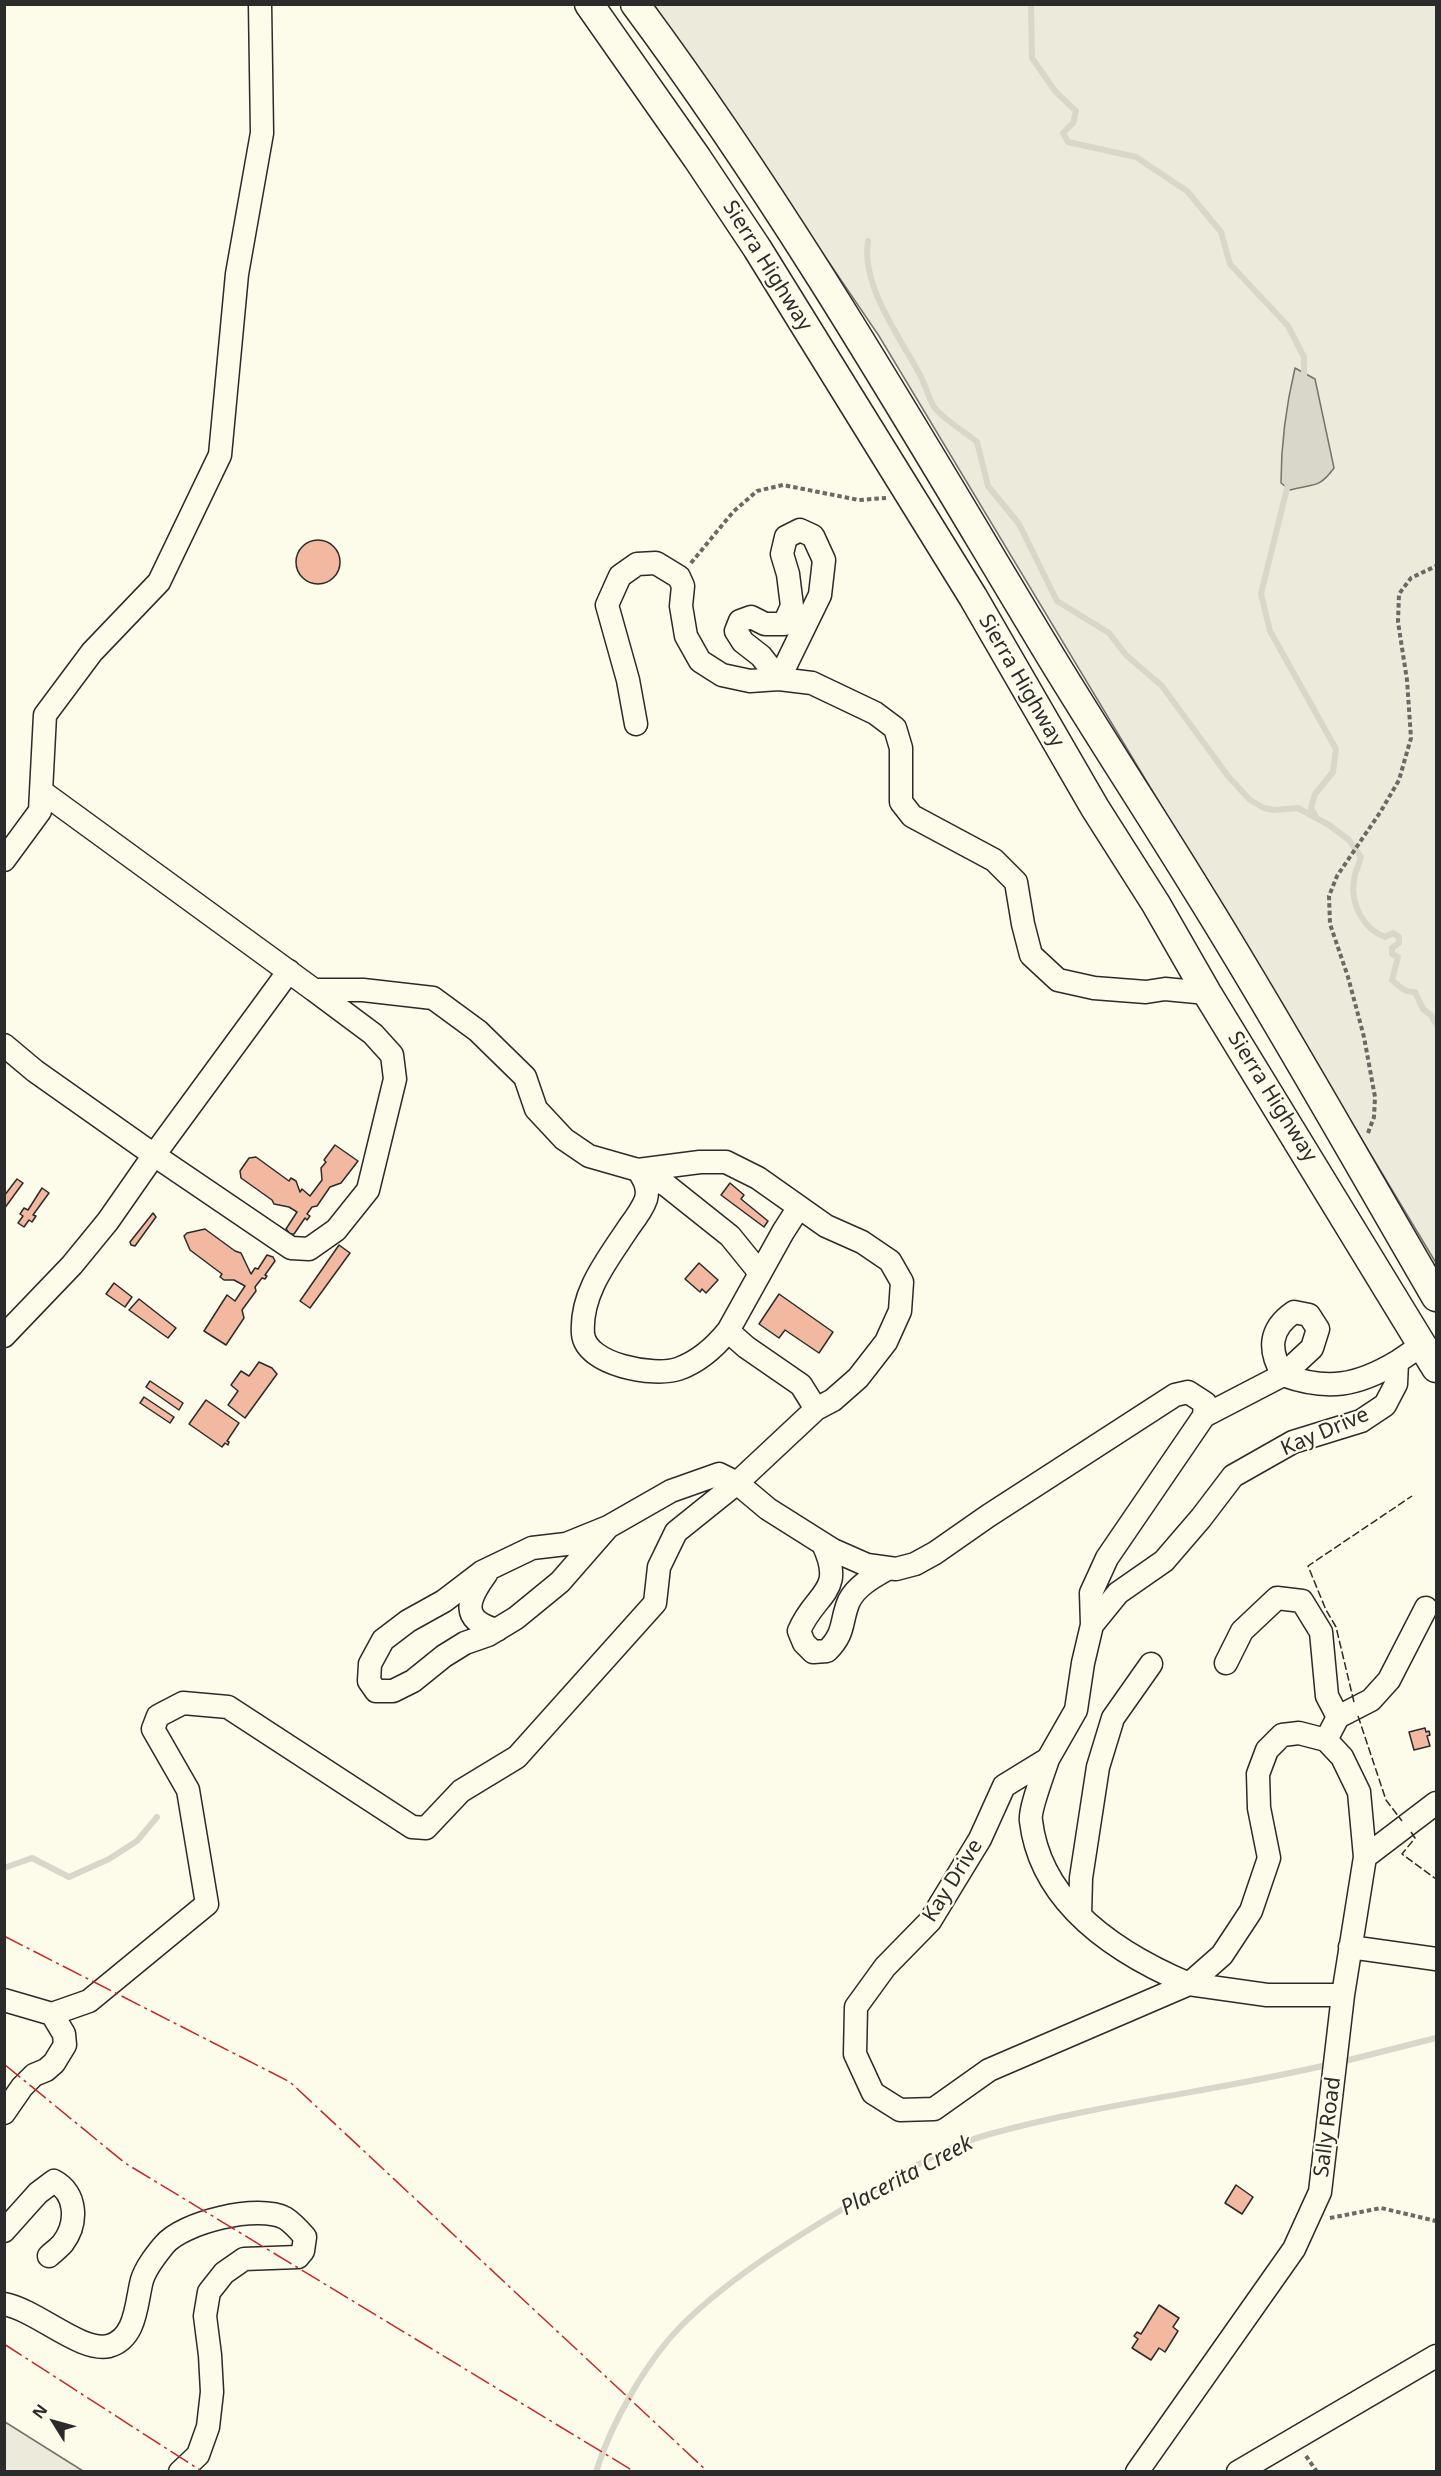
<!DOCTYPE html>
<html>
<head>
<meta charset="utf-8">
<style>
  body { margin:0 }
  #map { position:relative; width:1441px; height:2476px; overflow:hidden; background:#fdfbea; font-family:"Noto Sans",sans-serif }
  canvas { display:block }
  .frame { position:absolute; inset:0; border:6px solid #2b2b2b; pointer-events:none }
  .north { position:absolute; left:24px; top:2392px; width:60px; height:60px; -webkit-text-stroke:4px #fdfbea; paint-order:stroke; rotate:307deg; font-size:16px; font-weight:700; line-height:24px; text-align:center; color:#2b2b2b }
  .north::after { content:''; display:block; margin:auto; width:21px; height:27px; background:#2b2b2b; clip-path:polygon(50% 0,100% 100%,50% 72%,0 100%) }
</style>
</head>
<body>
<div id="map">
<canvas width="1441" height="2476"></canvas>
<div class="frame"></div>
<div class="north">N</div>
</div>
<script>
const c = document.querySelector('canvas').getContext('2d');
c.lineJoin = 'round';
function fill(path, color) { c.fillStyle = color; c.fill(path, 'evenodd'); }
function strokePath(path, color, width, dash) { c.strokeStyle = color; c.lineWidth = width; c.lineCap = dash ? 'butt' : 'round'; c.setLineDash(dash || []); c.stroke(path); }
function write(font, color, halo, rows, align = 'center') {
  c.font = font + ' "Noto Sans",sans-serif'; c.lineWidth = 4.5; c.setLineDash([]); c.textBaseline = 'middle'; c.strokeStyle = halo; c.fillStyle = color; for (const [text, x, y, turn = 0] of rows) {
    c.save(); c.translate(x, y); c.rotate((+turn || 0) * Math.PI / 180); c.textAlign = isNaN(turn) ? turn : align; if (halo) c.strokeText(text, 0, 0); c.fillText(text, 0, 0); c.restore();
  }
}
const green = new Path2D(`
  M654,5H1436V1263L879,336Z
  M4,2422H5L83,2471H5Z`);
const water = new Path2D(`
  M1295,368L1315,379L1334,468C1318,490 1313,483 1290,490L1281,483C1281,443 1286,406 1295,368Z`);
const stream = new Path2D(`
  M1031,4L1032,58L1055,91L1076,111L1073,123L1063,133L1068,142L1136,157L1187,191L1221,232L1230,264L1288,326L1304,357V378
  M868,241C861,285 899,336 919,373C925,383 928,397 934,407C946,422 963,430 977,442L988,486L1019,524L1057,601L1109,633L1126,655L1162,686L1228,776L1250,800L1264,808L1274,810L1298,808L1329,825L1349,840L1361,857C1359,864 1355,872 1354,880C1350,903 1363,929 1385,937L1393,933L1399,937V943L1392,948V954L1398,957L1392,980C1399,986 1405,993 1415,992L1423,1009L1431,1015L1436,1024
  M1289,480L1261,594L1270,631L1336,749L1333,772L1315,794L1311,808L1316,817
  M4,1868L32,1858L69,1877L109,1859L137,1841L157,1817
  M1341,2062L1436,2038
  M596,2472C611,2423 647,2360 683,2324C733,2275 796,2237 856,2201C898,2176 942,2147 990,2134C1102,2103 1218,2091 1331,2064`);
const building = new Path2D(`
  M296 562a22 22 0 1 1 44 0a22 22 0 1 1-44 0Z
  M335,1145L358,1161L341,1183L330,1187L317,1206L312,1207L307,1214L310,1216L307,1220L305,1218L294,1234H290L286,1229L297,1212L289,1207L274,1204L272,1200L241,1178L240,1171L249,1158L256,1157L289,1181L291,1178L296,1181L300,1192L302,1189L310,1196L322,1180L321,1168L326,1162L324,1160Z
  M17,1179L23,1183L4,1209V1196Z
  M730,1183L744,1195L741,1199L768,1221L764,1227L721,1195Z
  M42,1188L49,1193L33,1215L36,1216L32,1222L29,1220L24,1227L18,1223L23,1216L20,1214L24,1208L28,1210Z
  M153,1213L156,1217L135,1246L131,1245L130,1242Z
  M205,1229L235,1251L241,1253L251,1274L255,1268L258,1269L267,1255L273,1257L275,1261L265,1275L267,1276L265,1279L262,1278L255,1287L256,1291L242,1310L244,1318L226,1345L204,1331L227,1295L235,1301L245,1286L234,1280H224L220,1277L222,1274L190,1250L184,1236L187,1233Z
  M339,1245L350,1253L310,1308L300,1301Z
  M699,1263L718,1280L706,1293L702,1289L700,1292L685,1279Z
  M114,1283L132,1297L125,1307L106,1294Z
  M779,1294L833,1332L819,1353L785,1330L779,1338L759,1324Z
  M139,1299L176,1328L168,1338L129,1310Z
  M259,1362L272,1368L277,1374L245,1418L228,1405L238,1391L231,1385L241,1371L249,1376Z
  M150,1381L183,1403L179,1410L146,1387Z
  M144,1397L174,1417L170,1423L140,1403Z
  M206,1400L239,1423L227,1441L229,1442L228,1445L225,1443L222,1447L189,1424Z
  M1425,1728L1426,1732L1429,1731L1430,1735L1427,1736L1430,1746L1414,1750L1409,1732Z
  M1236,2185L1253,2197L1242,2214L1225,2203Z
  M1159,2305L1179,2318L1173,2327L1178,2331L1165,2352L1159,2348L1151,2360L1132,2348L1138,2339L1134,2336L1137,2332L1141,2334Z`);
const path = new Path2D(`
  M691,563L733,512L757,491L783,485L859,500L886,498
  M1368,1133L1374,1117L1375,1097L1364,1037L1348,977L1330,924L1329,896L1337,876L1381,811L1399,780L1411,738L1407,680L1398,622L1399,594L1411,578L1436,566
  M1330,2218L1381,2208L1436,2221
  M1306,2456L1317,2472`);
const minor = new Path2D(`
  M800,530L813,536L824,560L820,595L779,679L761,656L743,642L736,631L740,621L751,617L765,624H784L792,606L788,574L782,554L786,537Z
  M636,724L628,680L607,605L620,576L637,564L656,563L679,577L683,586L681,606L686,636L700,661L722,675L750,681L779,679L812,683L875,713L895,728L901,748V802L912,816L994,860L1016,882L1023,924L1031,955L1058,980L1094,988L1146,992L1165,989L1207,993
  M4,860L40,811L45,715L92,652L159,582L220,455L237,274L262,133L260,4
  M4,1045L35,1071L154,1155L289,971
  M638,1170C644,1179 649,1188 646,1199C643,1208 635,1219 629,1227C608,1259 580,1293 583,1334C586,1365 654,1377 678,1369C698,1362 715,1347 728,1331L783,1232L799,1207
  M638,1170L666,1185L730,1236L760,1273
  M728,1331L746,1347L801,1385L816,1409
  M4,1336L72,1265L108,1221L154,1155L291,1248L309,1249L336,1230L368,1190L395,1079L392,1055L373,1034L314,990
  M1204,1416L1283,1375L1312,1348L1318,1329L1309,1315L1294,1312C1269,1329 1268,1350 1283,1375C1327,1391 1357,1386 1397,1362
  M608,1527L566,1544L532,1548L482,1572L444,1601L408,1621L383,1640L370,1664L369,1681L376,1691H393L413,1681L444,1656L465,1643L488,1635L516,1618L560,1582L608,1527L671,1491L719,1474L737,1483L768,1509L833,1550L867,1565L896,1569L915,1564L935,1553L988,1516L1175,1395L1188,1392L1205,1403L1204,1416L1107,1558L1091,1593L1092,1625
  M823,1544C846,1593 815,1592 799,1631L804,1643L813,1652L827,1651C846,1632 840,1622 849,1601C857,1585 875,1576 889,1568
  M486,1574C467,1600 460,1620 497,1630
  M1226,1663L1242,1631L1277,1598L1302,1601L1321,1632L1327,1696L1338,1717L1326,1740
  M1338,1717L1371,1700L1389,1680L1426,1608
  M1048,1759C1044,1772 1029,1810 1031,1821C1041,1905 1118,1954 1189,1984L1222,1955L1251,1911L1269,1858L1259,1808L1258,1774L1267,1750L1282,1735L1299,1733L1326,1740
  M1365,1857L1436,1803
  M1080,1916L1081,1878L1098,1767L1113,1718L1151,1664
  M1350,1947L1436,1959
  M1343,1995H1267L1189,1984L989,2070L934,2109L900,2110L873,2093L855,2054L856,2007L885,1967L930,1921L980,1839L1004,1786L1048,1759L1076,1710L1083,1663L1092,1625L1118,1593L1164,1561L1201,1518L1233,1476L1293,1442L1361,1421L1385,1405L1396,1384L1397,1362L1422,1345
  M4,2000L52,2014L89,2001L207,1904L188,1790L153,1729L158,1716L183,1703L228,1707L412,1827L426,1828L461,1791L517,1757L655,1603L659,1567L676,1532L737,1483L816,1409L833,1400L858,1378L886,1342L900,1311L902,1282L890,1261L862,1242L826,1226L758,1178L726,1162H700L638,1170L589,1156L564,1139L536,1109L525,1077L478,1031L433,998L363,990H314L41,791
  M4,2113L22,2087L34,2075L46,2070L54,2063L65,2045L64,2034L52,2014
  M4,2231L38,2193L54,2181C77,2193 78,2223 63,2243C59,2248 53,2252 49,2256
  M4,2304C37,2310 81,2353 109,2346C137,2338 136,2302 142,2280C146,2267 156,2255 164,2245C183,2222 258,2204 285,2218C293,2223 299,2230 305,2237L303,2251L298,2257L244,2259L224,2273L209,2292L205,2316L210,2355L212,2392L208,2427L198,2455L180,2472
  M1137,2472L1294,2249L1320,2192L1343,1995L1365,1857L1359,1792L1342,1757L1326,1740
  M1238,2472L1436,2356`);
const major = new Path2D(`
  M589,4L697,158L757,248L973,597L1095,808L1156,904L1207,993L1436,1368
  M635,4C786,207 912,426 1042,642C1093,727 1148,810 1200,895C1282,1027 1358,1163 1436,1297`);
const fence = new Path2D(`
  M1354,1702L1336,1627L1326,1610L1308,1566L1412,1496
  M1358,1716L1386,1800L1402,1821
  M1411,1832L1415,1838L1402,1854L1436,1879`);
const power = new Path2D(`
  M4,1936L290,2082L708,2472
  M4,2064L125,2163L635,2472
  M4,2344L203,2472`);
const streetNames = [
  ["Sierra Highway",767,266,58],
  ["Sierra Highway",1021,681,60],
  ["Sierra Highway",1272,1097,58],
  ["Kay Drive",1325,1432,-23],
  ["Kay Drive",953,1881,-58],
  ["Sally Road",1328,2127,-83]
];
const waterNames = [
  ["Placerita Creek",907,2176,-28]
];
fill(green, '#ecebdb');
strokePath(green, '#74746e', 1.5);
fill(water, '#d8d7c9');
strokePath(water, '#74746e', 1.5);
strokePath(stream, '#d8d7c9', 6);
fill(building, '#f2b8a0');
strokePath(building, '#2b2b2b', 1.5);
strokePath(minor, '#2b2b2b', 25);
strokePath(major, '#2b2b2b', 31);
strokePath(path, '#6a6964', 4, [4.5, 3]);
strokePath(minor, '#fdfbea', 22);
strokePath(major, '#fdfbea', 28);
strokePath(fence, '#2b2b2b', 1.5, [8, 3]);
strokePath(power, '#c62828', 1.5, [21, 4.5, 3, 4.5]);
write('21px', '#2b2b2b', '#fdfbea', streetNames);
write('italic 22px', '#2b2b2b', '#fdfbea', waterNames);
</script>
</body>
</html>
